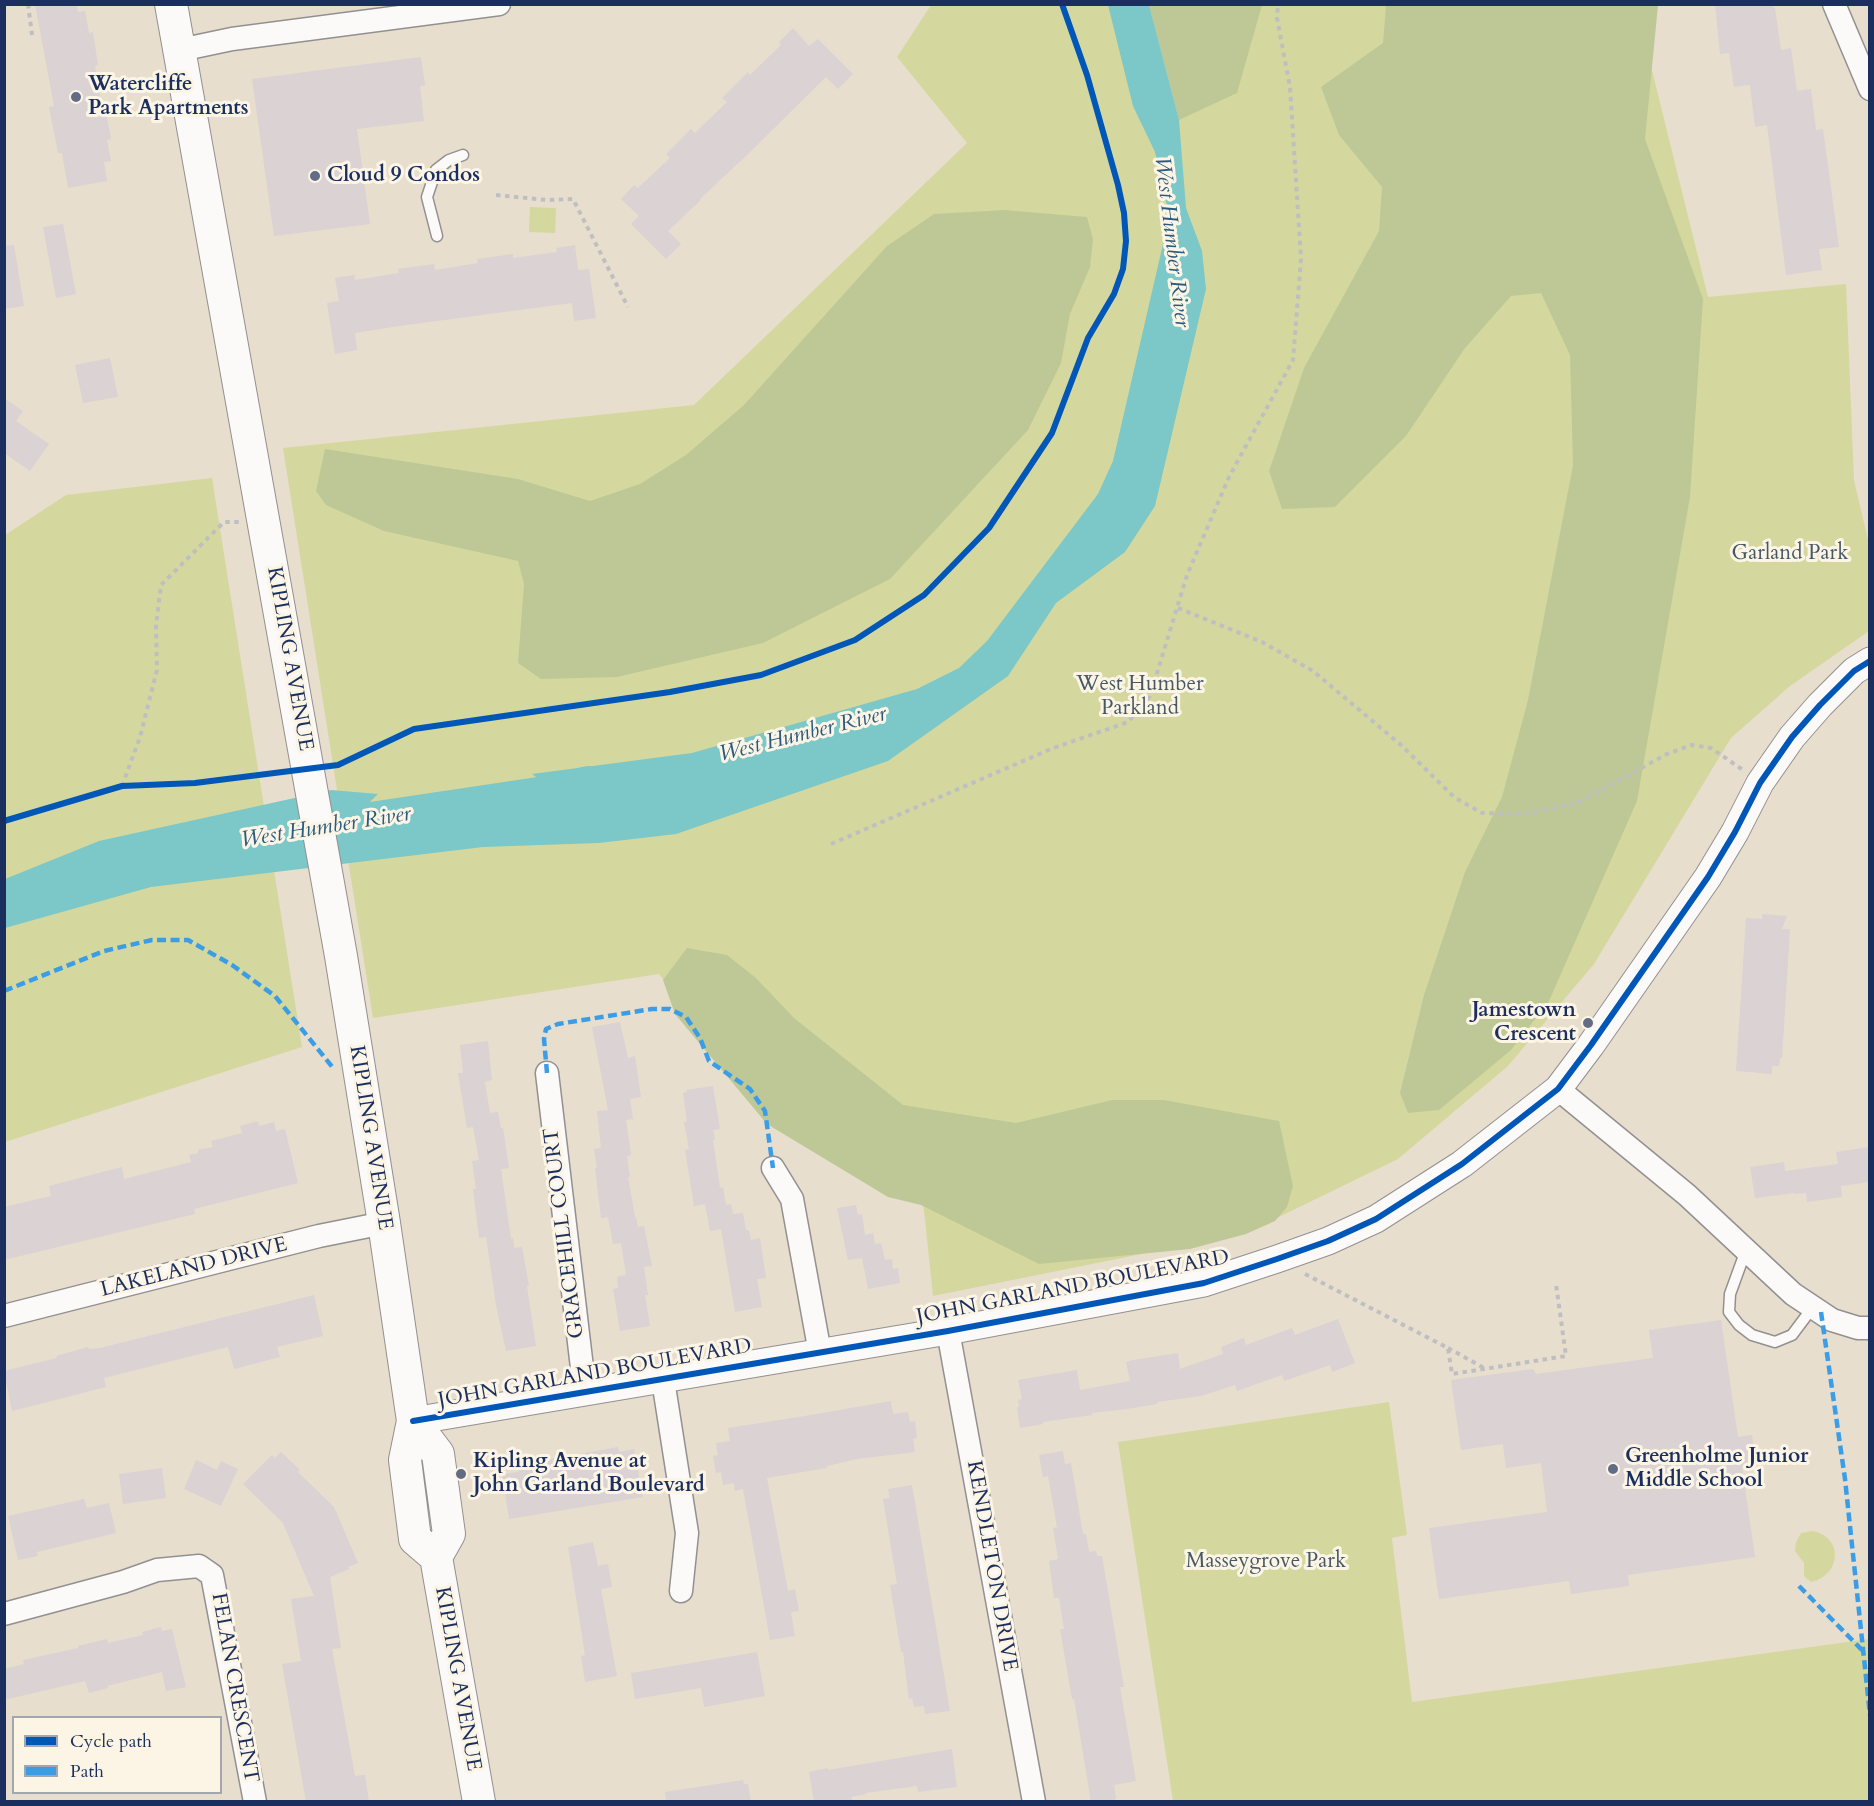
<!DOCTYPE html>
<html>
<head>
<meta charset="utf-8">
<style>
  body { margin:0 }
  #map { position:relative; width:1874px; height:1806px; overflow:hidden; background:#e8dece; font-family:Cardo,serif }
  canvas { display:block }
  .frame { position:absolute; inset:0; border:6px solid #1b2f5e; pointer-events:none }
  .legend { position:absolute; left:12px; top:1716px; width:210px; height:78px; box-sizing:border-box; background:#fcf5e5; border:2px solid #a2a6af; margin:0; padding:8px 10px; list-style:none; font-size:18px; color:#1b2f5e }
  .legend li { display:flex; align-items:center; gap:12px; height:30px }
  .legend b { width:30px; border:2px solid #a2a6af }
</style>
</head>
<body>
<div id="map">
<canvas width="1874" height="1806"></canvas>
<div class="frame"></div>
<ul class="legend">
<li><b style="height:8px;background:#0057b8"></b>Cycle path</li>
<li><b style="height:8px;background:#3b9de6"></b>Path</li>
</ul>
</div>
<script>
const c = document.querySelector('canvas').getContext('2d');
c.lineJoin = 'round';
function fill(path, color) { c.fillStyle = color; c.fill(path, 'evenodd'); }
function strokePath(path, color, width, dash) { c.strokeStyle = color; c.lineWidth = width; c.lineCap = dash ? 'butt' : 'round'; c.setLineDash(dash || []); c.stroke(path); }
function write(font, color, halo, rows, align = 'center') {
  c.font = font + ' Cardo,serif'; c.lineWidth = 6; c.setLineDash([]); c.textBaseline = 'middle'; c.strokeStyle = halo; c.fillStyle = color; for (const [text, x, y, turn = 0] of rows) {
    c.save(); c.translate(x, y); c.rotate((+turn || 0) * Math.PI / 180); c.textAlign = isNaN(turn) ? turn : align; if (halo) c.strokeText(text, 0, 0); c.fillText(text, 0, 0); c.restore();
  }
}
const green = new Path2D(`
  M931,5H1639L1645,42L1708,297L1846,284L1854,480L1869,544V631L1790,686L1731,738L1594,964L1508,1066L1398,1159L1246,1233L933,1296L923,1201L773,1115L659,974L373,1018L283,448L694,405L967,143L897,57Z
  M530,207L556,208L555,233L529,232Z
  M212,478L302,1047L5,1142V535L66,495Z
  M1389,1402L1407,1535L1392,1538L1412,1702L1869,1639V1801H1173L1118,1442Z
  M1813,1531C1844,1537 1841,1576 1811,1582L1804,1576V1563L1795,1551L1796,1542L1801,1533Z`);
const forest = new Path2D(`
  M1149,5H1262L1237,93L1179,120Z
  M1386,5H1658L1645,139L1703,299L1690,497L1637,801L1549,1001L1511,1050L1439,1110L1408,1113L1400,1093L1424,995L1465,872L1502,797L1528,700L1573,465L1570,355L1541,293L1511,296L1465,348L1406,436L1335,507L1282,509L1269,471L1304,368L1379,231L1382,187L1339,135L1321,87L1383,43Z
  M1005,210L1087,217L1093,239L1090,267L1070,314L1061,363L1028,430L890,579L763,643L617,677L541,679L518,663L524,584L518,561L384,531L326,505L316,491L325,449L518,479L590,501L640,484L686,455L744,405L887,246L934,214Z
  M687,948L727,955L756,978L794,1018L903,1105L1016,1123L1112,1100H1164L1279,1121L1293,1186L1287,1207L1275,1221L1246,1234L1190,1249L1039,1264L921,1205L888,1197L767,1124L675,1014L663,980Z`);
const water = new Path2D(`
  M1108,5H1149L1179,120L1186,208L1202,251L1206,289L1155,506L1125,552L1056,603L1008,676L888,761L676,834L599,843L483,847L151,887L5,928V879L99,841L331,790L378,794L350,821L380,828L495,820L536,802L544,783L532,774L692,753L917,689L959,668L987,641L1098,494L1113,461L1163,244L1168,210L1155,152L1133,106Z`);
const river = new Path2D(`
  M304,831L552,794L589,785`);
const building = new Path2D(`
  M35,4H76L78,12L85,11L89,33L93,32L98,65L95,66L102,107L105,106L111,139L107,140L111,161L104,162L107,181L68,188L62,153H58L49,107L54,106Z
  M1715,4H1773L1774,8H1775L1781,50L1791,48L1797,91L1811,89L1816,130L1823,129L1839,247L1819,249L1822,270L1786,275L1767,125L1755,127L1750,85L1734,87L1729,53L1720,54Z
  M793,28L809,46L818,39L853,74L838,89L826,77L748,154L700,199L701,200L668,231L681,244L666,259L631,224L639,216L621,199L634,185L638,188L670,158L666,154L691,129L695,133L727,102L722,98L748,72L750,75L781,45L779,42Z
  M421,57L425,85L420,86L424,121L357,129L370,224L274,236L252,79Z
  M63,224L76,294L56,298L43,227Z
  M14,245L24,306L4,309V246Z
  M575,245L578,270L589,269L596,318L574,321L572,303L399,326L355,333L357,350L335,354L327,303L339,301L335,278L354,275L355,280L399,273L398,269L434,264L435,270L478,263L477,259L513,254V258L557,252L556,248Z
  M110,358L118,397L83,403L75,365Z
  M4,398L23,411L16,421L49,444L30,471L4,453Z
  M1762,914L1787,916L1782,929H1790L1782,1058H1780L1779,1066H1772V1074L1736,1071L1746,918L1762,919Z
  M620,1022L628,1058L635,1056L641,1097L630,1099L633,1119L626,1120L631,1155L627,1156L630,1177H628L635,1217H636L638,1227L644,1226L652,1266L644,1267L648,1295H645L650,1326L620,1331L613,1289L618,1288L617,1277L626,1275L621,1243L613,1244L608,1217L601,1218L595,1168H597L594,1149L601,1148L597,1111L608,1110L592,1027Z
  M488,1041L492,1080L485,1082L490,1113L498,1112L501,1128H503L509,1168L501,1169L511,1239L513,1238L514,1248L522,1247L529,1286H527L536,1346L506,1351L496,1305L486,1237L479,1238L473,1189H476L472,1161L479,1160L473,1127L467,1128L458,1073H463L460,1045Z
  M713,1086L720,1129L713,1130L715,1140H713L720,1188L723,1187L726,1205L731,1204L733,1214L743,1213L746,1230H749L751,1240L760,1238L766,1278L757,1279L762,1307L735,1312L721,1229L710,1231L705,1204L694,1206L685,1150L689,1149L684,1122H687L683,1093L687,1092L686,1090Z
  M258,1121L259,1126L274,1122L276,1131L285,1129L298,1183L194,1209L195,1214L4,1260V1207L51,1196L49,1186L87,1176L122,1167L124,1179L191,1162L189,1155L198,1153V1150L213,1147L211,1141L242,1133L240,1126Z
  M1869,1147V1182L1841,1186L1842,1197L1807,1202L1806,1193L1795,1194L1794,1193L1755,1198L1750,1167L1784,1162L1785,1171L1838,1164L1836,1152Z
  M856,1205L858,1215L862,1214L865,1235L873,1233L875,1244L881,1243L885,1260L892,1259L893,1269L898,1268L900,1283L868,1289L862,1258L848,1260L837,1208Z
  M314,1295L323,1336L277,1347L280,1357L234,1369L228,1347L104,1378L106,1387L12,1411L4,1371L57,1358L56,1356L88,1347L89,1349L100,1348Z
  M1338,1319L1355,1363L1332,1372L1330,1365L1284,1381L1282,1375L1237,1391L1235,1385L1201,1396L1157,1402V1404L1127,1409L1092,1413V1415L1043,1422V1424L1020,1428L1017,1407H1019L1018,1400L1022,1399L1018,1380L1077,1370L1080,1390L1130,1381L1126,1362L1133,1360L1178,1353L1180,1369L1223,1354L1221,1347L1244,1338L1246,1345L1292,1328L1295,1335Z
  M1721,1320L1738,1437L1752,1435L1756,1465L1742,1467L1755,1557L1628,1575L1629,1586L1571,1594L1569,1581L1439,1599L1429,1528L1547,1512L1541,1463L1506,1468L1503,1444L1461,1450L1451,1380L1533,1369L1536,1374L1653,1358L1649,1330Z
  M891,1401L893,1414L908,1412L910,1422L915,1421L917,1438L913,1439L915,1452L857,1459L827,1466V1468L767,1478L788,1591L795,1589L799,1611L791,1612L795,1636L770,1640L743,1489L735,1491L734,1483L723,1485L721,1472L716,1473L713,1456L718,1455L716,1443L730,1441L728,1428L811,1415Z
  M618,1447L619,1452L634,1449L643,1497L509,1519L502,1474L519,1472L518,1465Z
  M1063,1451L1065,1464L1071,1463L1083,1534H1086L1089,1552L1096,1551L1097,1556H1102L1124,1687H1120L1136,1781L1114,1785L1116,1799L1105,1802H1091L1074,1699H1072L1060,1629H1064L1059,1598H1054L1049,1561L1058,1559L1053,1528L1057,1527L1048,1476L1043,1477L1039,1455Z
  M281,1452L300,1470L298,1472L334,1507L358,1563L348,1567L349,1569L330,1577L341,1648L332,1649L355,1776L365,1775L369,1802H306L282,1664L301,1661L291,1599L314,1596L283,1523L243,1484L272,1455L275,1458Z
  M196,1460L217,1470L221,1461L238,1469L221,1506L184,1489Z
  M162,1468L166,1498L123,1504L119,1474Z
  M912,1485L950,1711L925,1714L924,1706L914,1707L912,1698L909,1699L903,1652H901L890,1585L897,1584L883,1499L890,1498L888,1489Z
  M84,1499L87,1508L109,1503L116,1533L37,1552L38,1556L18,1560L8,1516Z
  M593,1542L598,1566L608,1564L612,1587L601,1589L617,1676L585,1682L581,1656L585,1655L568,1547Z
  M161,1627L162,1631L172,1629L186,1687L166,1691L162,1672L107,1686L108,1688L89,1693L85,1681L4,1700V1669L24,1664L23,1660L78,1648V1646L107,1639L108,1643L143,1635L142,1632Z
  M757,1652L765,1696L704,1707L701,1688L635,1699L631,1673Z
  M952,1749L957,1787L918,1792L917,1786L865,1793L866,1794L851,1797L853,1802H814L809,1772L828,1768V1770Z
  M743,1780L744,1784H748L751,1802H666L665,1792Z`);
const path = new Path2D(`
  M28,4L32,35
  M496,195L547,200L573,199L628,307
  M1178,608L1262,642L1313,671L1401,745L1454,797L1482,813L1523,814L1577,803L1667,754L1692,745L1711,748L1743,770
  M122,786L140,737L157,670L156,626L161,585L224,522H240
  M831,844L1051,749L1128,722L1150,696L1187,575L1229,477L1293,360L1301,259L1290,87L1277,18L1278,4
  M1305,1274L1448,1348L1452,1374L1566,1356L1556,1284
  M1448,1348L1484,1368`);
const service = new Path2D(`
  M437,236L427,197L436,170L449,160L463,155
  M1746,1250L1730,1294L1729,1312L1739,1325L1752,1335L1775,1342L1792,1335L1813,1307`);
const minor = new Path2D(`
  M1834,4L1870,89
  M180,50L232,39L499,4
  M547,1073L585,1393
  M1558,1089L1687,1195L1793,1294L1832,1320L1858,1328H1870
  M773,1168L792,1199L820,1353
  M4,1316L319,1236L384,1223
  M948,1331L1034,1802
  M663,1380L687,1533L681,1591
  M4,1614L123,1582L157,1570L199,1566L212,1575L255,1802`);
const tertiary = new Path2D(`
  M413,1421L948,1331L1204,1283L1277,1259L1328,1241L1376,1219L1462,1164L1558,1089L1591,1045L1708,877L1735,832L1760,783L1792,737L1820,705L1854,671L1870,661`);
const secondary = new Path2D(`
  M171,4L341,956L384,1223L413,1421L405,1460L415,1539L436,1557L479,1802
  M413,1421L438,1454L449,1534L436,1557`);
const quiet = new Path2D(`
  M4,991L104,951L152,940H188L232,965L275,996L334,1069
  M547,1073L544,1039L546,1029L558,1024L652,1009H670L686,1017L700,1038L709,1061L750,1089L765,1111L773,1168
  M1821,1312L1845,1479L1870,1715
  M1799,1586L1863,1651`);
const cycleway = new Path2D(`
  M4,821L122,786L195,783L338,765L414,729L670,692L761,675L855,640L924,595L989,528L1052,433L1088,338L1114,294L1123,269L1126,241L1124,213L1118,185L1087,75L1062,4
  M413,1421L948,1331L1204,1283L1277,1259L1328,1241L1376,1219L1462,1164L1558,1089L1591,1045L1708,877L1735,832L1760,783L1792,737L1820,705L1854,671L1870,661`);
const markers = [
  [76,97,6,"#636c85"],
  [315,176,6,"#636c85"],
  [1588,1023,6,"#636c85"],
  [1613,1469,6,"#636c85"],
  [461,1474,6,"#636c85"]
];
const poiNames = [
  ["Watercliffe",88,85],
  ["Park Apartments",88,109],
  ["Cloud 9 Condos",327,176],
  ["Jamestown",1576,1011,"right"],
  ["Crescent",1576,1035,"right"],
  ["Greenholme Junior",1625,1457],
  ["Middle School",1625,1481],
  ["Kipling Avenue at",473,1462],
  ["John Garland Boulevard",473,1486]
];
const parkNames = [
  ["Garland Park",1790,554],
  ["West Humber",1140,685],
  ["Parkland",1140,709],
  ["Masseygrove Park",1266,1562]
];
const streetNames = [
  ["KIPLING AVENUE",289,659,80],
  ["KIPLING AVENUE",370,1138,81],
  ["GRACEHILL COURT",565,1233,-97],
  ["LAKELAND DRIVE",194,1268,-14],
  ["JOHN GARLAND BOULEVARD",1073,1288,-11],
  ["JOHN GARLAND BOULEVARD",595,1374,-10],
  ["KENDLETON DRIVE",991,1566,80],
  ["KIPLING AVENUE",457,1679,80],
  ["FELAN CRESCENT",234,1688,80]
];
const waterNames = [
  ["West Humber River",1171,242,83],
  ["West Humber River",803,735,-14],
  ["West Humber River",326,828,-9]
];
fill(green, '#d4d89e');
fill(forest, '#bec896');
fill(water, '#7cc7c7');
strokePath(river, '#7cc7c7', 38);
fill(building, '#dad2d3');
strokePath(service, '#929090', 13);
strokePath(minor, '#929090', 25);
strokePath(tertiary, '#929090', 29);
strokePath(secondary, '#929090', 34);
strokePath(path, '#bfbfc1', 4, [4.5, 4.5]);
strokePath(service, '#fcfaf8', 10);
strokePath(minor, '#fcfaf8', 22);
strokePath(tertiary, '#fcfaf8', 27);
strokePath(secondary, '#fcfaf8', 32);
strokePath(quiet, '#3b9de6', 4.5, [9, 4.5]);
strokePath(cycleway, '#0057b8', 6);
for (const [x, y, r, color] of markers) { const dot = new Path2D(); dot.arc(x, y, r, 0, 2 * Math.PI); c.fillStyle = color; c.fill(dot); strokePath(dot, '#fcf5e5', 2); }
write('bold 21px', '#1b2f5e', '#fcf5e5', poiNames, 'left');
write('21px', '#455864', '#fcf5e5', parkNames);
write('21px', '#1b2f5e', '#fcf5e5', streetNames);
write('italic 22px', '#2a5a7d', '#fcf5e5', waterNames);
</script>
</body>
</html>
